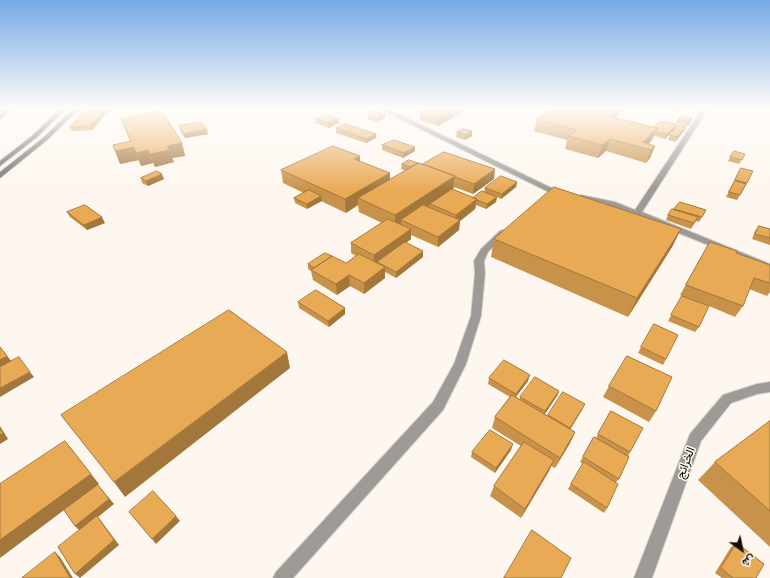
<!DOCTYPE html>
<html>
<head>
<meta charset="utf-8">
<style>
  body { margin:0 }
  #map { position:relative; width:770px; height:578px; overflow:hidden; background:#fef7ef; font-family:"Fira Sans Condensed",Vazirmatn,sans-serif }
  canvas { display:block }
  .north { position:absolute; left:722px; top:530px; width:40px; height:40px; -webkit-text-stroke:3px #fef7ef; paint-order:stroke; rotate:147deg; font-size:11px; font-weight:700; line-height:16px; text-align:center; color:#100e0b }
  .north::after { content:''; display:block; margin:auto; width:14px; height:18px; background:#100e0b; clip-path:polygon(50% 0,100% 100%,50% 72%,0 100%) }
</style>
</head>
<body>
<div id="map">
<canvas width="770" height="578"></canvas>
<div class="north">ش</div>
</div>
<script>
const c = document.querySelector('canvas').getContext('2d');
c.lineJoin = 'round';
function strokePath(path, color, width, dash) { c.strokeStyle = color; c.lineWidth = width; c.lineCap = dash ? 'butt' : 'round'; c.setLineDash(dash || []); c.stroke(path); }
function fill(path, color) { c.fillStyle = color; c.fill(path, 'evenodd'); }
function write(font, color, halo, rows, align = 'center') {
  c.font = font + ' "Fira Sans Condensed",Vazirmatn,sans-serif'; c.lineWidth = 3; c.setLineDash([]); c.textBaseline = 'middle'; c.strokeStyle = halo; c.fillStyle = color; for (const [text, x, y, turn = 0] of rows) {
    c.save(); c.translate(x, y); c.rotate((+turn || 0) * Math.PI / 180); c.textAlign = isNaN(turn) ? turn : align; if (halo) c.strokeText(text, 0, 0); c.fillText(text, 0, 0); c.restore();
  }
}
const street = new Path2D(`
  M380,109H388L564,194L563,196H557Z
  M702,109H708L642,212L770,264V270L634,215L577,197L581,195L615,202L635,210Z
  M503,230L507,233L488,252L484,261L485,273L481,316L466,364L443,410L293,578H273L276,572L433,402L454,364L471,316L475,273L474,261L481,249L500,231Z
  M770,382V392L757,394L731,403L701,441L652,578H634L690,434L723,395L757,384Z`);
const secondary = new Path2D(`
  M6,109H13L0,119V114Z
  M60,109H66L36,138L0,166V161L32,136Z
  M73,109H79L47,140L0,178V172L43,138Z`);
const wall = new Path2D(`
  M86,109H110L92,130L72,131L70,127Z
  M426,109H468L438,126L420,120V112Z
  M552,109H625L623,111H620L618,115L615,118L654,127L675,129L665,139L654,136L652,140L649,144L655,146L650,158L646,163L606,151L598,158L565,149L567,140L534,131L537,119Z
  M666,109H683L680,112Z
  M368,114L385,118L377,122L368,119Z
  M692,118L691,122L688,126L676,123L678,119Z
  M121,119L182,143L185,156L172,158L174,162L155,167L153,163L141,166L139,160L120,164L130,141Z
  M316,119H339V123L329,128L316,123Z
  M179,126L208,134L185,138L180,131Z
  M336,128L376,138L366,143L336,133Z
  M472,131V136L465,140L456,137L457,132Z
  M684,131L675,142L668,140L670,135Z
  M382,145L415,151L403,158L382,150Z
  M745,154L739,164L728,161L730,157Z
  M418,163L494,179L473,194L454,187L453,190L473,198L484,192L485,188L517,182L516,187L501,199L497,197L496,202L486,209L476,205L475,209L460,221L459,230L438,247L411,235V239L406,243L423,257L396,278L385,272V278L364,294L350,286L337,295L313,280L311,271L308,269V264L346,263L356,256L351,253V243L382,223L359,212L358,205L346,213L321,201L307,209L295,203L294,198L304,193L283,183L281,170L390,173V180L406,171L401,169L402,164Z
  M741,168L747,183L737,200L726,197Z
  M141,178L164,179L148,186L142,183Z
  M674,209L706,210L699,222L696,221L691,229L666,220L668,215Z
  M67,212L105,223L87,230L70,217Z
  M759,226L770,229V245L752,239L755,231Z
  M681,229L672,247L628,317L491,257L494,239Z
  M710,242L736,253L770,265V292L767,296L749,289L743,306L735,317L709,306L699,327L695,332L668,321L682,296L680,295Z
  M298,302L345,308V314L329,327L299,308Z
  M641,347L666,359L663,365L638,353Z
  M489,378L528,381L516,397L520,399V397L559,391L557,396L544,414L548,416V415L582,410L570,429L575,432L570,443L555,468L551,466L549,471L521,518L490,496L494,486L521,446L492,428L495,417L510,397L488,384Z
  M609,386L656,411L649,422L603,397Z
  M611,411L630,452L628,457L619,479L616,482L607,508L604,513L568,489L583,464L580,462L594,437L596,438Z
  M770,421V547L698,480L715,462Z
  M511,450L495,473L471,457L472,452Z
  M737,543L756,578H722L715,573L731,547Z`);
const shadedWall = new Path2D(`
  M105,109H110L92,130L90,126Z
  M454,109H468L438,126V117Z
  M617,109L616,113L620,110L618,115L615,118L608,116Z
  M385,114V118L377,122V117Z
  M692,118L691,122L688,126L690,121Z
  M339,119V123L329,128L328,123Z
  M677,124L675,129L665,139L667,134Z
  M686,127L684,131L675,142L677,137Z
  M657,128L652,140L645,148L643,142Z
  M207,129L208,134L185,138L184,134Z
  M472,131V136L465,140L466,135Z
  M376,134V138L366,143V139Z
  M610,139L606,151L598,158L602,145Z
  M182,143L185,156L172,158L174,162L155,167L150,154L167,146Z
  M655,146L650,158L646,163L651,150Z
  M134,147L139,160L120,164L115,151Z
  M415,147V151L403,158L404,153Z
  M148,150L153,163L141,166L136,153Z
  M360,156V169L354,159Z
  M495,169L494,179L473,194L474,184Z
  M390,173V186L358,198V205L346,213L345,199Z
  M162,174L164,179L148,186L146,181Z
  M455,176L453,189L431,205L430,204V205L406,222L401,220V225L395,229V215Z
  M517,182L516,187L501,199L502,194Z
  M321,196L322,201L307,209V204Z
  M497,197L496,202L486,209L487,204Z
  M477,199L475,209L460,221L459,230L438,247V237L454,224L456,215Z
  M102,217L105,223L87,230L84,225Z
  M411,229V239L378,263L377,262V264L374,266V255Z
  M681,229L672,247L628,317L637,298Z
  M423,251V257L396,278V272Z
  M385,267V278L364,294V283Z
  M349,275L350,286L337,295L336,284Z
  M345,308V314L329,327L328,321Z
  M0,347L16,367L0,376Z
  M287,352L290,368L125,497L114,482Z
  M30,372L34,377L0,397V388Z
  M530,375L528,381L514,399L516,394Z
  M559,391L557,396L543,417L545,411Z
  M585,404L582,410L568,433L570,428Z
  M0,426L8,439L0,444Z
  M575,432L570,443L555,468L560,458Z
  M65,441L99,484L0,558V540Z
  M513,444L511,450L495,473L496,468Z
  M554,460L549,471L521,518L525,509Z
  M98,485L114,504L98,517L119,545L80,578L75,574L80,531L75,526Z
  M176,516L180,521L156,544L152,539Z
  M55,552L60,557L73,578H70Z`);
const building = new Path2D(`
  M86,109H105L90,126L70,127Z
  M426,109H454L438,117L420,112Z
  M552,109H617L608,116L657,128L643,142L655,146L651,150L610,139L602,145L568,136L577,130L537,119Z
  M162,111L182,143L167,146L170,150L150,154L148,150L136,153L134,147L115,151L113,145L131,141L121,119Z
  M375,111L385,114L377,117L368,114Z
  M326,115L339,119L328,123L316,119Z
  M681,116L692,118L690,121L678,119Z
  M661,121L677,124L667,134L656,132L657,128L654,127Z
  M201,122L207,129L184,134L179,126Z
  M346,124L376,134L366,139L336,128Z
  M679,125L686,127L677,137L670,135Z
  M463,129L472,131L466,135L457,132Z
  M394,140L415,147L404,153L382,145Z
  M333,146L360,156L354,159L390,173L345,199L281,170Z
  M734,151L745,154L742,160L730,157Z
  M444,152L495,169L474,184L455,177V176L423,164Z
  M409,160L418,163L410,167L402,164Z
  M419,163L455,176L395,215L358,198Z
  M741,168L753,171L747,183L735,180Z
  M157,171L162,174L146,181L141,178Z
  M501,176L517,182L502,194L485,188Z
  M735,181L746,184L740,195L729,192Z
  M554,187L681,229L637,298L494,239Z
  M452,189L477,199L456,215L430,204Z
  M309,190L321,196L307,204L294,198Z
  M482,191L497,197L487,204L477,200V199L473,198Z
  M680,202L706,210L702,217L674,209Z
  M85,205L102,217L84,225L67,212Z
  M423,205L460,220L438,237L401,220Z
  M672,209L698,217L694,223L668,215Z
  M388,219L411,229L374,255L351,243Z
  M759,226L770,229V238L755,234Z
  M405,242L423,251L396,272L377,262Z
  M710,242L737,251L736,253L770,265V283L754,278L743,306L686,285Z
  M325,253L332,256L314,268L308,264Z
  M359,254L385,267L364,283L349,275L336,284L311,270L332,256L346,263Z
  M316,290L345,308L328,321L298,302Z
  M682,296L709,306L699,327L671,315Z
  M229,310L287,352L114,482L61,415Z
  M654,324L678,335L666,359L641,347Z
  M0,347L7,356L0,360Z
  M627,356L672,377L656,411L609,386Z
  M19,357L30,372L0,388V367Z
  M504,360L530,375L516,394L489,378Z
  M535,377L559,391L545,411L520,397Z
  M563,392L585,404L570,428L548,415Z
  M512,395L575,432L560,458L495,417Z
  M611,411L643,428L630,452L598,434Z
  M770,421V511L715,462Z
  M0,429L3,433L0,435Z
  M490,430L513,444L496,468L472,452Z
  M594,437L629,457L619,479L583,457Z
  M65,441L91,474L0,540V484Z
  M524,442L554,460L525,509L494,486Z
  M584,462L618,484L607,508L571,484Z
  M98,485L109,499L75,526L64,510Z
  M153,491L176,516L152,539L129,512Z
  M97,516L114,540L75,574L58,547Z
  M532,530L571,558L561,578H504Z
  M737,543L764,564L756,578H733L721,568Z
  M55,552L70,578H22Z`);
const nearStreetnames = [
  ["الخرائج",686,463,-69]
];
strokePath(street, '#d8d2cb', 2);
strokePath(secondary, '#d8d2cb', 2);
fill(street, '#9d9a97');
fill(secondary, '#726d69');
fill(wall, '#c8924a');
fill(shadedWall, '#a3773c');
fill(building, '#e9aa56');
strokePath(building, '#a3773c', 1);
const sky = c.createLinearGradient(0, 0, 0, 190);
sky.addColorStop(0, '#76a9e7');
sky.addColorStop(0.57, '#fffbf8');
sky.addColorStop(1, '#fffbf800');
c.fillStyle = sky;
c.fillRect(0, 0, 770, 190);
write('12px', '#100e0b', '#fef7ef', nearStreetnames);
</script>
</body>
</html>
